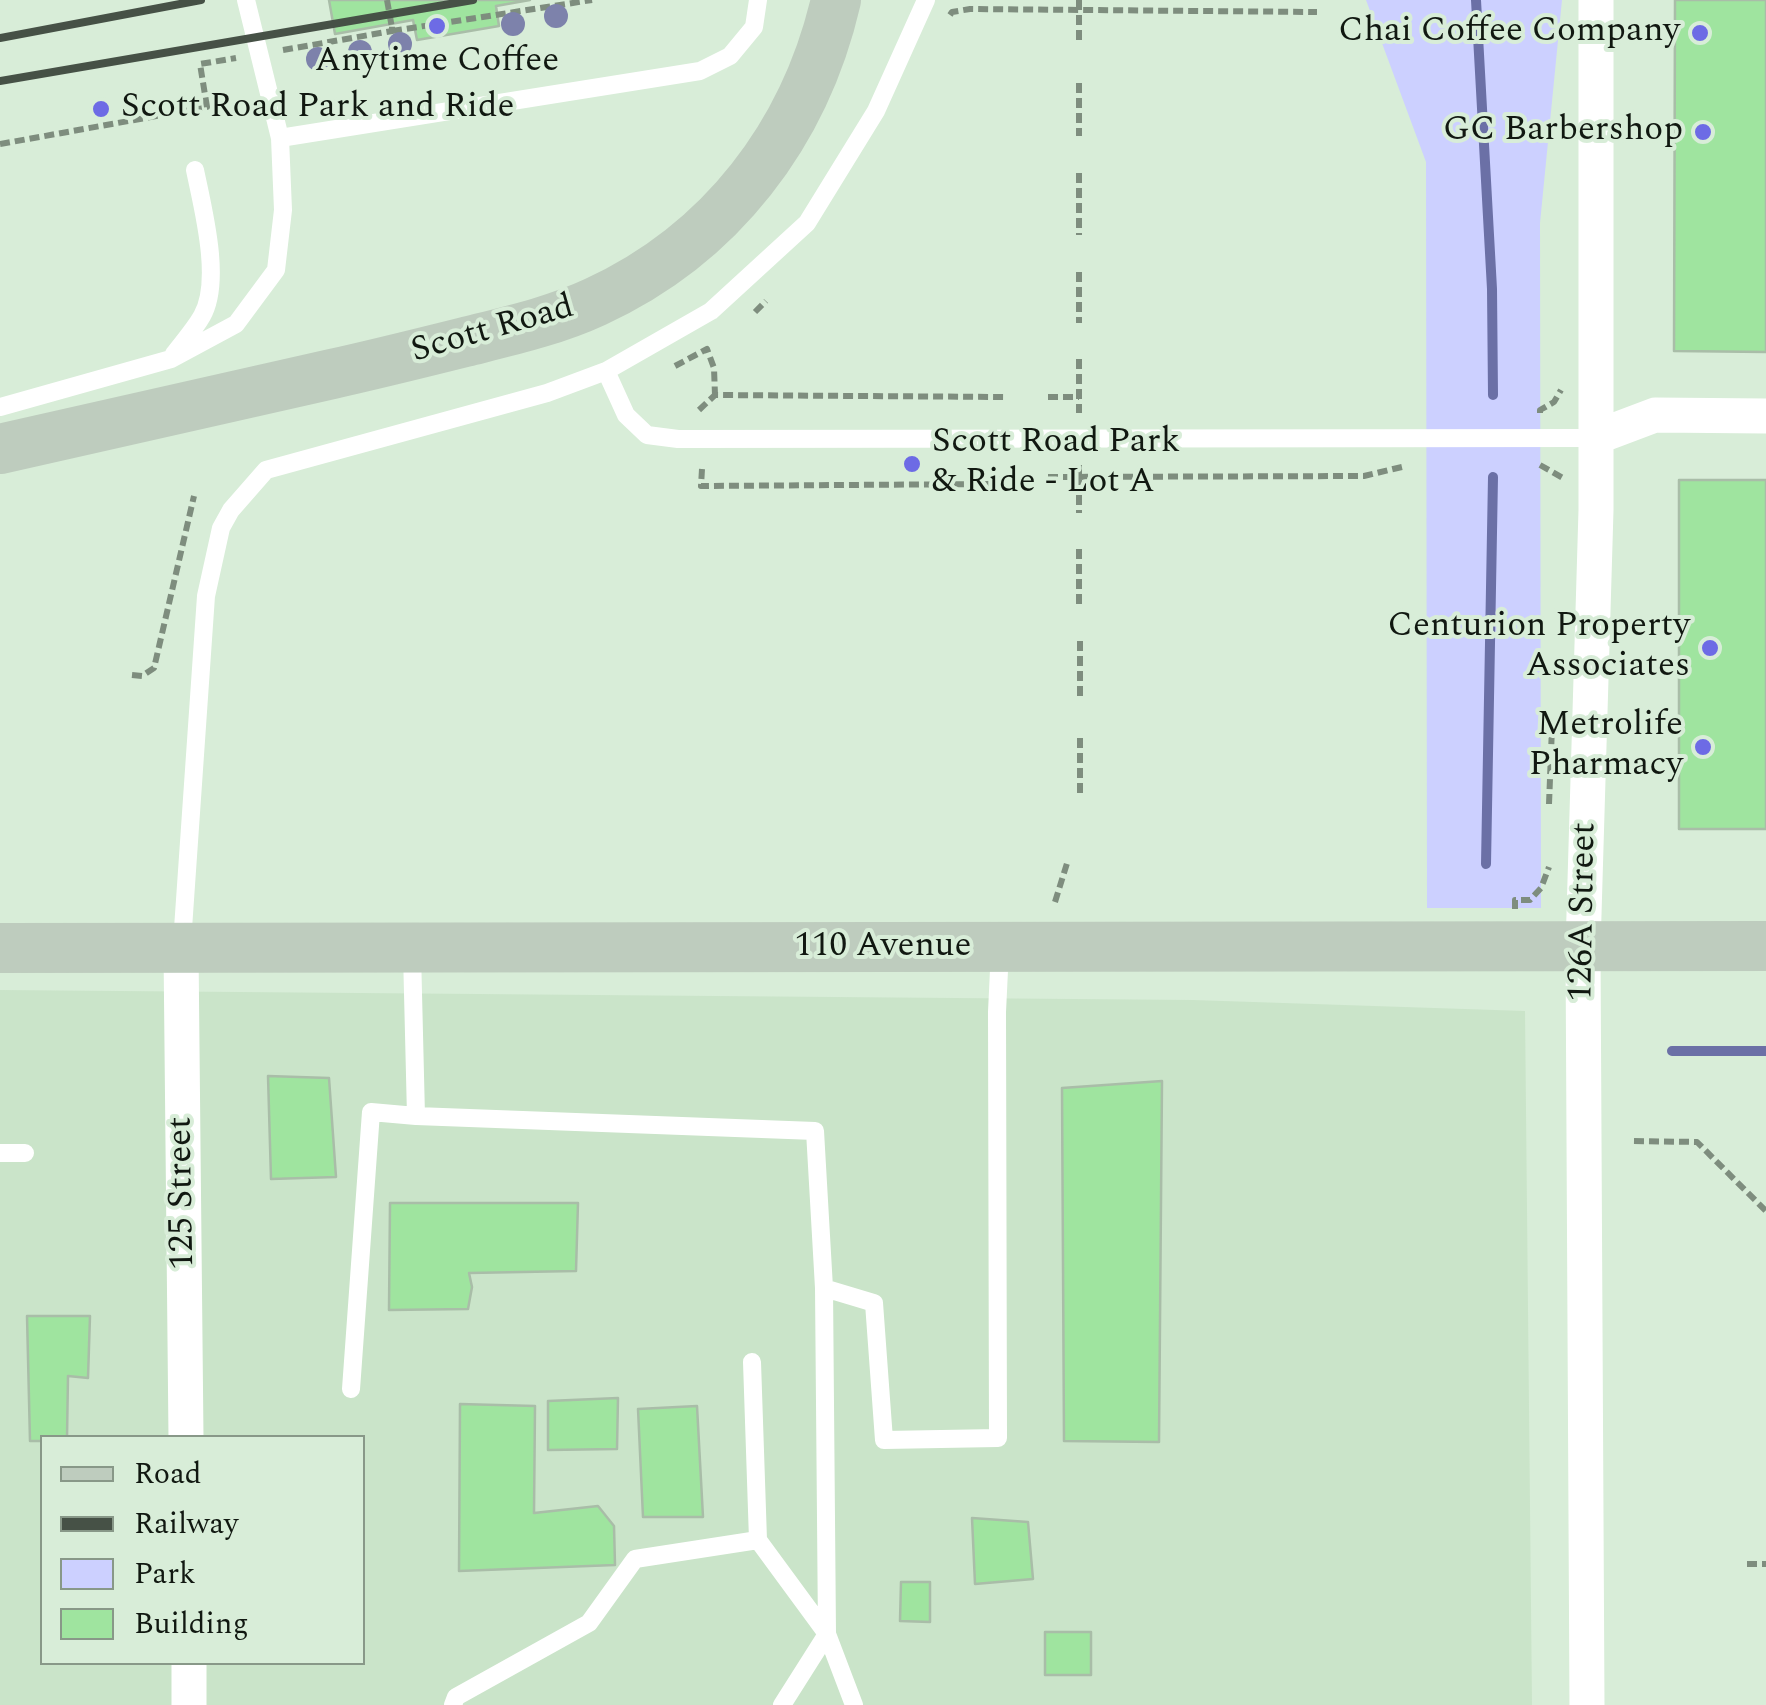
<!DOCTYPE html>
<html>
<head>
<meta charset="utf-8">
<style>
  body { margin:0 }
  #map { position:relative; width:1766px; height:1705px; overflow:hidden; background:#d8edd8; font-family:Spectral,serif }
  canvas { display:block }
  .legend { position:absolute; left:40px; top:1435px; width:325px; height:230px; box-sizing:border-box; background:#d8edd8; border:2px solid #889888; margin:0; padding:12px 18px; list-style:none; font-size:30px; color:#111811 }
  .legend li { display:flex; align-items:center; gap:20px; height:50px }
  .legend b { width:50px; border:2px solid #889888 }
</style>
</head>
<body>
<div id="map">
<canvas width="1766" height="1705"></canvas>
<ul class="legend">
<li><b style="height:12px;background:#beccbe"></b>Road</li>
<li><b style="height:12px;background:#465146"></b>Railway</li>
<li><b style="height:28px;background:#ccd0ff"></b>Park</li>
<li><b style="height:28px;background:#9fe49f"></b>Building</li>
</ul>
</div>
<script>
const c = document.querySelector('canvas').getContext('2d');
c.lineJoin = 'round';
function fill(path, color) { c.fillStyle = color; c.fill(path, 'evenodd'); }
function strokePath(path, color, width, dash) { c.strokeStyle = color; c.lineWidth = width; c.lineCap = dash ? 'butt' : 'round'; c.setLineDash(dash || []); c.stroke(path); }
function write(font, color, halo, rows, align = 'center') {
  c.font = font + ' Spectral,serif'; c.lineWidth = 8; c.setLineDash([]); c.textBaseline = 'middle'; c.strokeStyle = halo; c.fillStyle = color; for (const [text, x, y, turn = 0] of rows) {
    c.save(); c.translate(x, y); c.rotate((+turn || 0) * Math.PI / 180); c.textAlign = isNaN(turn) ? turn : align; if (halo) c.strokeText(text, 0, 0); c.fillText(text, 0, 0); c.restore();
  }
}
const built = new Path2D(`
  M0,990L1193,1000L1525,1011L1532,1705H0ZM42,1438H362V1662H42Z`);
const green = new Path2D(`
  M1366,0H1562L1540,223L1541,908H1427L1426,162Z`);
const stream = new Path2D(`
  M1476,0L1492,289L1493,395
  M1486,864L1493,477
  M1672,1051H1766`);
const building = new Path2D(`
  M329,0H530L496,6L499,26L417,40L413,20L335,34Z
  M1675,0H1766V352L1674,351Z
  M1679,480H1766V829H1679Z
  M268,1076L329,1078L336,1177L271,1179Z
  M1162,1081L1159,1442L1064,1441L1062,1088Z
  M390,1203H578L576,1271L469,1273L472,1287L468,1309L389,1310Z
  M27,1316H90L88,1378L68,1376L67,1438H42V1441H30Z
  M618,1398L617,1449L548,1450V1401Z
  M460,1404L535,1406L534,1513L598,1506L614,1526L615,1565L459,1571Z
  M697,1406L703,1517H643L638,1409Z
  M972,1518L1028,1522L1033,1579L975,1584Z
  M901,1582H930V1622L900,1621Z
  M1045,1632H1091V1675H1045Z`);
const path = new Path2D(`
  M387,0L392,28
  M1079,0V43
  M950,15L952,12L970,9L1317,12
  M392,31L592,0
  M283,50L392,31V24
  M1079,83V136
  M0,144L207,107L200,64L236,58
  M1079,173V235
  M1079,272V323
  M755,312L766,301
  M1079,359V413
  M675,366L707,349L714,368L715,395
  M1048,397H1079
  M699,410L715,395L1005,397
  M1540,413V410L1554,402L1561,390
  M1079,465V513
  M1540,465L1563,478
  M702,469L701,486L988,484L1003,478
  M1048,477L1364,476L1406,466
  M1079,549V608
  M1080,641V698
  M132,675L142,676L154,668L194,496
  M1080,738V798
  M1549,804L1552,727
  M1055,902L1068,860
  M1515,909V900H1530L1541,888L1549,867
  M1634,1141L1697,1142L1766,1211
  M1747,1564H1766`);
const lane = new Path2D(`
  M280,138L700,71L730,56L754,27L758,0
  M174,354C183,342 194,330 202,316C222,281 203,209 195,170
  M606,371L626,415L647,435L678,439L1594,438
  M0,407L171,359L236,324L276,270L283,210L280,138L246,0
  M182,943L206,596L221,528L231,510L266,470L547,393L606,371L711,311L807,223L876,111L926,0
  M412,952L416,1116L815,1131L824,1288L874,1303L884,1440L998,1438L997,1012L1000,949
  M0,1153H25
  M752,1362L758,1540L827,1634L854,1705
  M351,1389L371,1112L416,1116
  M453,1705L456,1697L589,1623L635,1559L758,1540
  M782,1705L827,1634L824,1288`);
const street = new Path2D(`
  M1594,438L1655,415L1766,416
  M181,949L186,1438
  M189,1662V1705
  M1587,1705L1583,948L1596,510V0`);
const secondary = new Path2D(`
  M0,449C111,424 222,399 332,374C377,364 421,353 465,342C509,331 554,321 595,302C721,244 805,134 836,0
  M0,948L1766,946`);
const rail = new Path2D(`
  M0,38L201,0
  M0,81L473,0`);
const trees = [
  [556,16],
  [513,24],
  [400,44],
  [360,52],
  [318,59]
];
const markers = [
  [437,26,10,"#6d6be5"],
  [1700,33,10,"#6d6be5"],
  [101,109,10,"#6d6be5"],
  [1703,132,10,"#6d6be5"],
  [912,464,10,"#6d6be5"],
  [1710,648,10,"#6d6be5"],
  [1703,747,10,"#6d6be5"]
];
const poiNames = [
  ["Chai Coffee Company",1680,33],
  ["Anytime Coffee",437,63,"center"],
  ["Scott Road Park and Ride",121,109,"left"],
  ["GC Barbershop",1683,132],
  ["Scott Road Park",932,444,"left"],
  ["& Ride - Lot A",932,484,"left"],
  ["Centurion Property",1690,628],
  ["Associates",1690,668],
  ["Metrolife",1683,727],
  ["Pharmacy",1683,767]
];
const streetNames = [
  ["Scott Road",493,331,-16],
  ["126A Street",1585,912,-89],
  ["110 Avenue",883,948],
  ["125 Street",184,1193,-91]
];
fill(built, '#cae4c9');
fill(green, '#ccd0ff');
strokePath(stream, '#6b70a6', 10);
fill(building, '#9fe49f');
strokePath(building, '#a9bda8', 2.5);
strokePath(path, '#7e8d7e', 6, [10, 5]);
strokePath(lane, '#fff', 18);
strokePath(street, '#fff', 35);
strokePath(secondary, '#beccbe', 50);
strokePath(rail, '#465146', 8);
c.fillStyle = '#7d82ab';
for (const [x, y] of trees) { c.beginPath(); c.arc(x, y, 12, 0, 2 * Math.PI); c.fill(); }
for (const [x, y, r, color] of markers) { const dot = new Path2D(); dot.arc(x, y, r, 0, 2 * Math.PI); c.fillStyle = color; c.fill(dot); strokePath(dot, '#d8edd8', 4); }
write('35px', '#111811', '#d8edd8', poiNames, 'right');
write('35px', '#111811', '#d8edd8', streetNames);
</script>
</body>
</html>
